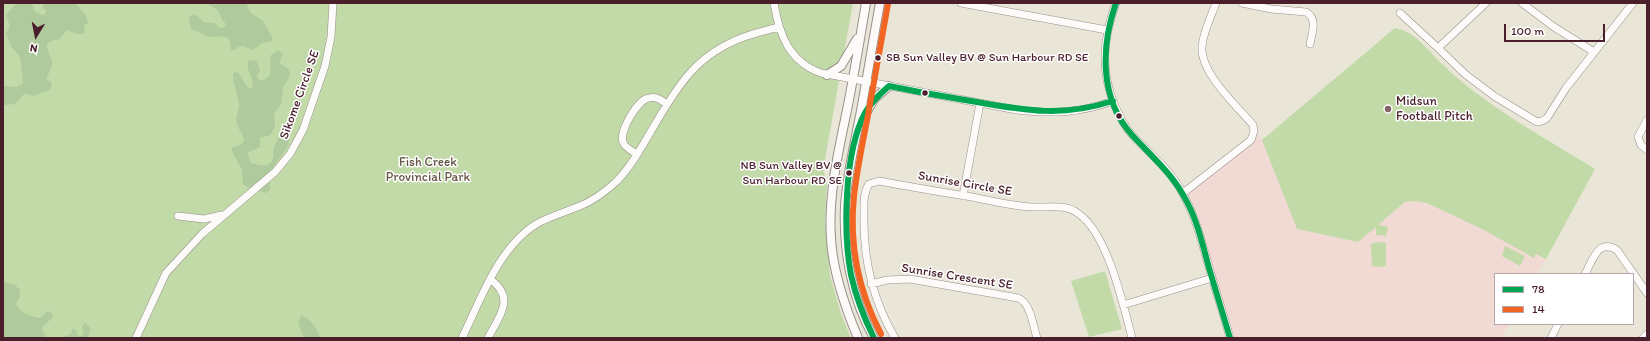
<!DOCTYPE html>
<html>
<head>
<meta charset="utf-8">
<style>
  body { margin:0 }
  #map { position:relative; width:1650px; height:341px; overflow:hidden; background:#e9e5d7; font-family:Itim,sans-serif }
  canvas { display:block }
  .frame { position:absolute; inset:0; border:4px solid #4a1f2b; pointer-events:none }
  .legend { position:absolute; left:1494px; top:273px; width:140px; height:52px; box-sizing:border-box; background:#fff; border:1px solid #b7a5aa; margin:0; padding:5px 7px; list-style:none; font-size:12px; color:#4a1f2b }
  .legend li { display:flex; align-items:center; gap:8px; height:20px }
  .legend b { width:20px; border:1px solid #b7a5aa }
  .north { position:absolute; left:16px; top:16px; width:40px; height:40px; -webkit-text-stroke:3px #fff; paint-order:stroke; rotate:190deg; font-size:11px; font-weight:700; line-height:16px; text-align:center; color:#4a1f2b }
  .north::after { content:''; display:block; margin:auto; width:14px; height:18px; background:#4a1f2b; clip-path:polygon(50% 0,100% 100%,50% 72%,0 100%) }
  .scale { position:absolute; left:1504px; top:24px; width:101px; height:18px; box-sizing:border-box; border:2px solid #4a1f2b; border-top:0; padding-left:5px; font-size:12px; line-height:14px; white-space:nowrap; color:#4a1f2b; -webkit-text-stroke:3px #fff; paint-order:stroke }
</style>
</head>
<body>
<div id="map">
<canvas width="1650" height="341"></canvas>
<div class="frame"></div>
<ul class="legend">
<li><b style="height:5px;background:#00a651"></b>78</li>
<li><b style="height:5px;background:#f26522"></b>14</li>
</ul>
<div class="north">N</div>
<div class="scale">100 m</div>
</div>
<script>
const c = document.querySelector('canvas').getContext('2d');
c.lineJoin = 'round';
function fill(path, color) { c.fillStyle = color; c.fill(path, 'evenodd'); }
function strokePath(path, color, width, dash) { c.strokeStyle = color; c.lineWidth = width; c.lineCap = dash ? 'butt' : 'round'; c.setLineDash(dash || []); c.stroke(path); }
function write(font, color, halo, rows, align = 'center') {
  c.font = font + ' Itim,sans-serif'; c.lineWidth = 3; c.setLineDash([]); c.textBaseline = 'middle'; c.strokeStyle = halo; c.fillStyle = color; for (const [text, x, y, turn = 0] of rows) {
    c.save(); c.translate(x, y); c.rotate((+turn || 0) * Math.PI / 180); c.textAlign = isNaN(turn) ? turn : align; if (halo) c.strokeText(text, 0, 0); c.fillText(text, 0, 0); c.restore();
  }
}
const built = new Path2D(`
  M1254,131L1262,140L1298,229L1358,242L1405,202L1416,201L1427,203L1546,259L1537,274H1495V324H1509L1501,338H1230L1183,193L1251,140Z`);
const green = new Path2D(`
  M3,3H853L823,170L827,182L825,222L830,276L841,314L851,338H3Z
  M1395,28C1415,32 1426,48 1440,62C1485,106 1542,136 1595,169L1546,259L1536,254L1534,258L1484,230L1427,203L1416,201L1405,202L1378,225L1388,227L1386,236L1376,235V227L1358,242L1297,229L1262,140Z
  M1378,242L1386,243V266L1378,267L1372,266L1371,244Z
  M1505,246L1525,256L1520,266L1502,256Z
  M1105,271L1122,329L1089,337L1071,281Z`);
const forest = new Path2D(`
  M17,3H31L34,8V11L42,15L45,14L46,11L42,7L46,3H75L86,15L88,24H85L84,27L85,33C79,36 72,32 66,30L60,39L52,41L47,44C46,52 53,57 52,66C51,70 48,74 46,78L51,82L52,85L50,90L33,96L25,93L15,104L3,105V86L17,87L22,84L23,81L20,57L11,46L6,33L10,26L6,15Z
  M206,3H246L251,13L263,21L272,37V40L270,42L262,43L253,50L243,46L238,47L236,50H231L230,41L227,37C220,35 214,38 207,36C201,34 200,31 192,30L190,25L189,17C195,11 199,17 203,22L215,23L219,28L225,27L226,24L222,20L218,10Z
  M278,50L283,54L279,63L289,69L290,75L288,80L283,87L281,104L274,114L275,127L270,135L260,138V147C256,150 251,150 247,153L251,163C259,165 270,169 273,158C274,154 273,150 275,145C277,140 280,136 284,132H289C293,148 275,160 271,173C269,178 270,184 270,190L266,193L247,187L243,184L242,170L232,151V148L240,145L244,141C244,134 238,130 237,123C235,117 239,111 239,105C238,94 233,85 233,73L236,72C242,75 243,83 249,88H252L253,82L248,69V61L254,60L257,61L260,70L257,78L262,81C276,74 268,67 271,55Z
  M3,281L15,285L20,290V297L16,304C20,314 31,316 40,318L48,311L51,312L53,317C49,322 43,324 42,330L47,338L25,337L24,338H3Z
  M301,315C309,317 319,330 320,338H304L298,323Z
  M85,322L91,329L87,338H62L71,334L72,329H75L79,337L84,334L82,326Z`);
const minor = new Path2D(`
  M774,3C779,34 789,62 821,73L1017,110C1052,114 1080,113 1113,101
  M961,3L1107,30
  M1116,3C1103,38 1100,71 1115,106C1120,117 1125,128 1134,137C1151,155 1172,171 1183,194C1197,219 1203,247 1211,274C1217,295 1224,316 1230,338
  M1242,3L1271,9L1306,12C1318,19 1312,33 1310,44
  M1486,3L1438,48L1465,74L1494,96L1537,122L1542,121L1547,118L1566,88L1633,3
  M1522,3L1554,27L1594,52
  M1400,13L1438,48
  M1647,120L1638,137L1641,145L1647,150
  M637,154C632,151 625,148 623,142C619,131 638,99 649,98C656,96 661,100 667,104
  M1183,193L1251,140L1254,131L1253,125C1237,106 1200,73 1202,47C1203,32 1211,17 1216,3
  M963,196L980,103
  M178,216L204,219L222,215
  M1585,274C1593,260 1598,238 1617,250L1647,293
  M871,284L887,280L910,279L1018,298C1031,303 1033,326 1037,338
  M1123,305L1212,278
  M136,338L166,273L202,234L275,172L290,154L303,130L325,66L331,37L333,3
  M462,338C481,299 499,246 538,223C551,216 565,212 580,206C593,201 606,191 617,181C632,165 643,145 654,126C678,85 697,54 744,37C755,33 767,30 779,27
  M488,338C499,317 516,298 491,280
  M895,338C872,299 863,259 864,214C864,205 863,193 869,184L879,181C910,187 941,192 972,197C992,201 1012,206 1032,207C1048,208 1065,203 1079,214C1108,235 1123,304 1132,338
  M1551,338L1558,324
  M1643,338L1647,334`);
const major = new Path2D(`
  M827,75L841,66L857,39
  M862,120L874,99L889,86
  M858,338C845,307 833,273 831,239C828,196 838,153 847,110C854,75 860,39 866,3
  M874,338C852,299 843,251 845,206C847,176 854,146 860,116C867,79 873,41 880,3`);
const bus1 = new Path2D(`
  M1116,3C1101,46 1099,98 1132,135C1153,158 1173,174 1187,202C1198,223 1203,246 1209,268C1216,292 1223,315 1230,338
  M874,338C864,318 856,297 851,275C843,233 844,152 865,113C871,102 880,94 889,86C918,92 947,97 977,102C1027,111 1063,117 1113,101`);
const bus2 = new Path2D(`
  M881,334C859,292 849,244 854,196C857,169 863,142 868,115C875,78 881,41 888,4`);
const markers = [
  [878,58,3.5,"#4a1f2b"],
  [925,93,3.5,"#4a1f2b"],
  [1388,109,4,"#826467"],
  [1119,116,3.5,"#4a1f2b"],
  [849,173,3.5,"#4a1f2b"]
];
const busNames = [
  ["SB Sun Valley BV @ Sun Harbour RD SE",886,58],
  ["NB Sun Valley BV @",842,166,"right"],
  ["Sun Harbour RD SE",842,181,"right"]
];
const streetNames = [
  ["Sikome Circle SE",300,95,-70],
  ["Sunrise Circle SE",965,184,10],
  ["Sunrise Crescent SE",957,277,9]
];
const poiNames = [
  ["Midsun",1396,102],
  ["Football Pitch",1396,117]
];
const parkNames = [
  ["Fish Creek",428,163],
  ["Provincial Park",428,178]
];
fill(built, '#f1d9d4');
fill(green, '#c1daa7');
fill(forest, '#afca9d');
strokePath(minor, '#998f8b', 8);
strokePath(major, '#998f8b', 10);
strokePath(minor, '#fcfbf9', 7);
strokePath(major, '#fcfbf9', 8);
strokePath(bus1, '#00a651', 6);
strokePath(bus2, '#f26522', 6);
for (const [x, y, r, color] of markers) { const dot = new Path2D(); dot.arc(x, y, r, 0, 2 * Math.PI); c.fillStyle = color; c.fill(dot); strokePath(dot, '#fff', 1.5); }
write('12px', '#4a1f2b', '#fff', busNames, 'left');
write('13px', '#4a1f2b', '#fff', streetNames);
write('13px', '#4a1f2b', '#fff', poiNames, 'left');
write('13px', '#645444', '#fff', parkNames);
</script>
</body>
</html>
